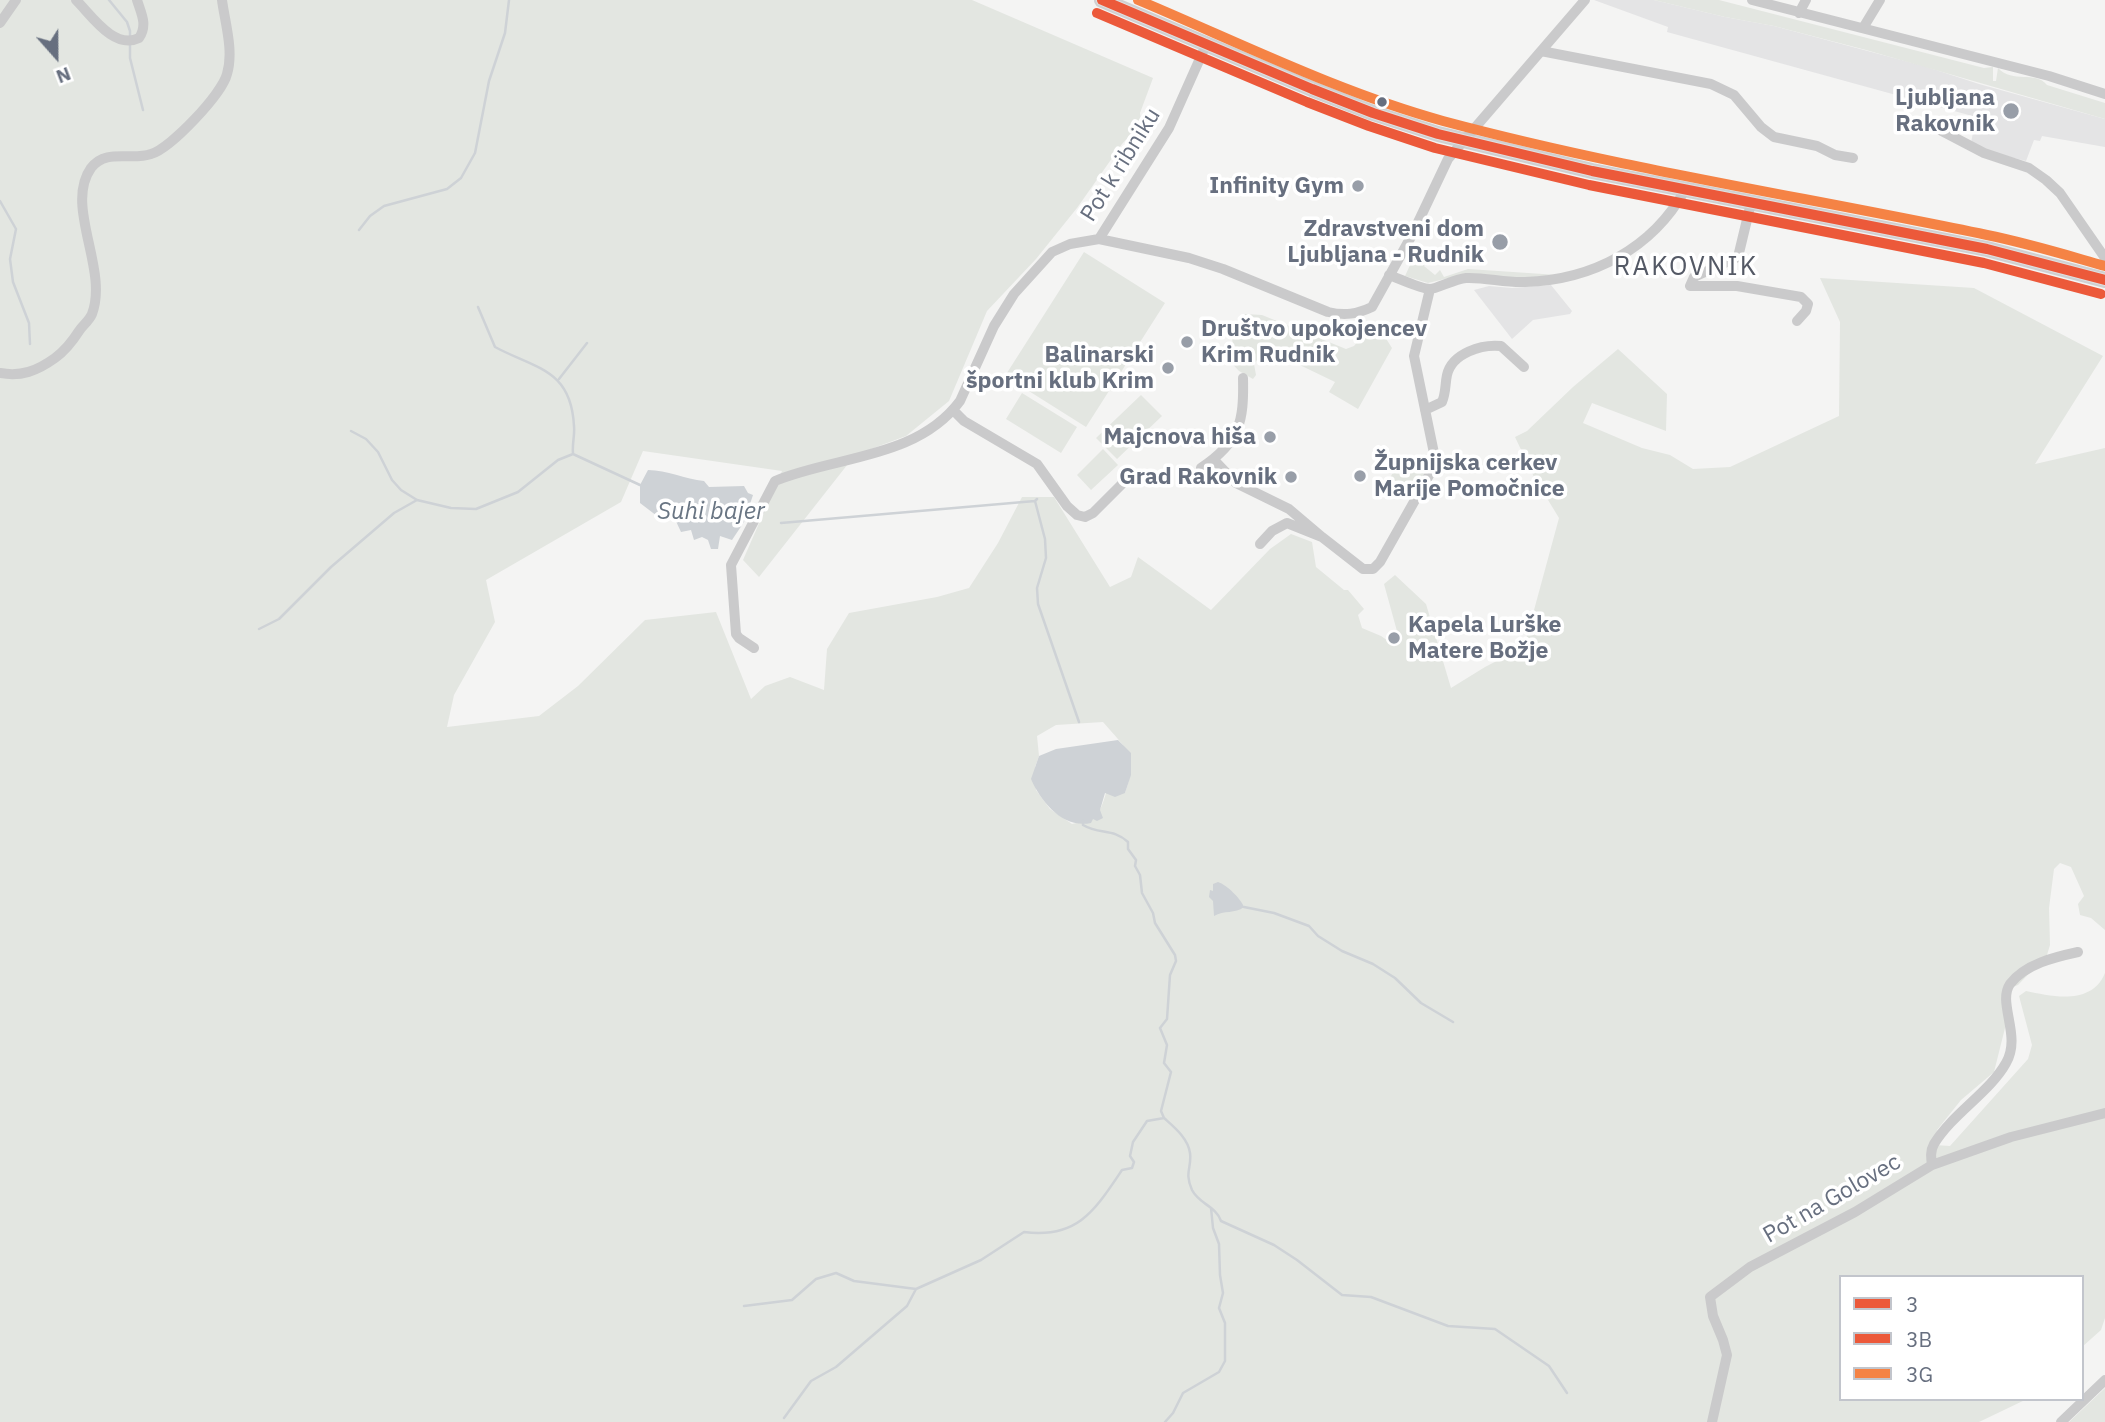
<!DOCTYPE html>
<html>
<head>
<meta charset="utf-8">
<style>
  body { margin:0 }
  #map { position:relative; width:2105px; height:1422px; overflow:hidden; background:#f4f4f3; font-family:"IBM Plex Sans",sans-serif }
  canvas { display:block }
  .legend { position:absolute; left:1839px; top:1275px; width:245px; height:126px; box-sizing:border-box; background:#fff; border:2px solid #c2c5cc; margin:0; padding:9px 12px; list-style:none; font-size:21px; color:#676f7f }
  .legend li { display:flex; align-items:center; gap:14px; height:35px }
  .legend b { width:35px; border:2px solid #c2c5cc }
  .north { position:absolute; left:21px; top:21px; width:70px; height:70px; -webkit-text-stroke:5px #fff; paint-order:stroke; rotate:159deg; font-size:19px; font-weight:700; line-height:28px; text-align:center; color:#676f7f }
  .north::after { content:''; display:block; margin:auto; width:24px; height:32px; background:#676f7f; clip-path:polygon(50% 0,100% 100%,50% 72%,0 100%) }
</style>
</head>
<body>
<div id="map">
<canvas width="2105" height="1422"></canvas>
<ul class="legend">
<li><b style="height:9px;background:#ec593a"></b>3</li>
<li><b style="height:9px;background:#ec593a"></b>3B</li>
<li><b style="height:9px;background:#f58345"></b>3G</li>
</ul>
<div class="north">N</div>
</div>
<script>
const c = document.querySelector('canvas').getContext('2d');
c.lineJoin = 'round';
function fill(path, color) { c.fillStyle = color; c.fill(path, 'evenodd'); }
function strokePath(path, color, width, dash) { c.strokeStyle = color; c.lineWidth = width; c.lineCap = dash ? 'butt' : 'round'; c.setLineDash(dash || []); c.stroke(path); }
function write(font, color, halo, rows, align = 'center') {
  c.font = font + ' "IBM Plex Sans",sans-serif'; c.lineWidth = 7; c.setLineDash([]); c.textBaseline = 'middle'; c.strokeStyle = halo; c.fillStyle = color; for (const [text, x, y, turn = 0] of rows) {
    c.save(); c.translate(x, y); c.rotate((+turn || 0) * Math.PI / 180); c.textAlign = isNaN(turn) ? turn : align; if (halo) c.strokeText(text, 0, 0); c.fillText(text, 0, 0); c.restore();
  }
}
const built = new Path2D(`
  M1594,0H1654L1725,17L1774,26L1924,66L1979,84L2105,119V147L2042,136L2040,141L2034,140L2026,161L1990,152L1971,143L1976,117L1667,32L1668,27Z
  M1551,285L1572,311L1570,314L1533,320L1512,339L1474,290L1489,286L1512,288Z`);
const green = new Path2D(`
  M0,0H972L1153,78L1140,113L1141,121L1147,127L1134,131L1122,144L1077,208L1036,259L987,311L949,401L906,436L855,455L759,577L743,560L782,471L643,451L621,502L486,580L495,622L454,695L447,727L539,716L578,686L645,620L716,612L751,699L765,686L790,677L824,690L827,649L849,613L937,597L969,588L998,543L1022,497H1054L1110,587L1131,577L1138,557L1211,610L1270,549L1291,534L1312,542L1316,567L1344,590H1348L1364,609L1358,615L1362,628L1381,636L1394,645L1400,642L1384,584L1395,575L1426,604L1451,688L1485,667L1524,647L1559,518L1534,477L1515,437L1527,431L1573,387L1618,349L1667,394L1666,431L1592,403L1583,423L1642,448L1670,455L1693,469L1730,467L1839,416L1840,322L1820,278L1974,288L2103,356L2035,464L2105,448V930L2091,918L2080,915L2078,904L2084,896L2071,867L2060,863L2054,869L2049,908L2050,945L2047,955L2018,985L2003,991L2007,1020L1994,1072L1961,1100L1937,1130L1935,1145L1950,1146L2028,1059L2032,1045L2019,996L2026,991C2054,997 2092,1005 2105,973V1318L2101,1330L2082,1347V1277H1841V1399H2027L1979,1422H0ZM1103,722C1126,749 1139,755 1125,793H1106C1099,817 1096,818 1072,824L1050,809L1036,790L1035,767L1039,756L1037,736L1056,725Z
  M1654,0H1719L1984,68L1993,67V81H1996L1998,68C2013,84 2035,70 2047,85L2105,103V119L1866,50L1774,26L1725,17Z
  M1418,248L1429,257L1424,266L1435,275L1440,270L1444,277L1468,269L1558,275L1522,279L1453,277L1428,283L1405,276Z
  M1084,252L1165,303L1086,427L1005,376Z
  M1245,314L1262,315L1346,349L1354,346L1365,333L1385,337L1392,348L1358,409L1329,392L1335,382L1277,354L1274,357L1260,356L1254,364L1256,375L1253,379L1239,371L1223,354L1233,346L1231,329Z
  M1022,393L1077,427L1061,453L1006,419Z
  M1141,395L1162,416L1117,459L1096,438Z
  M1103,449L1118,465L1091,490L1077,475Z
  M1400,459L1426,473L1411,497H1409L1412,489L1390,478Z
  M2105,1388V1422H2069Z`);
const water = new Path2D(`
  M648,470C667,470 685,479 704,481L709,487L744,486L748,493L753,495L744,522L732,540L720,536L718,549H711L708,540L702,537L694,540L691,530L681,532L674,517L665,513L657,516L640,503V485Z
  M1118,740L1131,753V775L1125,793L1115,797L1105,793L1100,810L1103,818L1097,821L1093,819L1091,823C1063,829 1041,802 1031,779L1039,756L1056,749Z
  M1218,882C1227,885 1241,899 1244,907C1235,914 1224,910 1214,916L1213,901L1209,897L1210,890L1213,891V884Z`);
const stream = new Path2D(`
  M109,0L127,22L130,31V58L143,110
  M0,201L16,229L10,259L13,282L29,323L30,344
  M359,230L370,216L384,206L447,189L461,178L475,153L489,81L505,33L509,0
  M478,307L495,347C536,369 571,369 574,426C575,435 572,444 573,453
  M559,379L587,343
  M351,431L366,439L378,452L392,480L401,490L417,500
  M1037,499L1035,501L1045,539L1046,558L1037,588L1038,604L1079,722
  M781,523L1035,501
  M259,629L279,619L331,567L394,513L417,500L451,508L476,509L518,492L558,460L573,454L640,485
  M1244,907L1274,913L1309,926L1318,936L1342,951L1373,964L1395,978L1421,1003L1453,1022
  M1164,1118C1174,1127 1188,1138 1190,1153C1192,1168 1184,1172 1192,1190C1199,1204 1216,1206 1221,1221L1274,1245L1297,1260L1342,1295L1371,1297L1448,1326L1495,1329L1549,1366L1567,1393
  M744,1306L792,1300L816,1279L836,1273L854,1281L916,1289L981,1260L1024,1232C1078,1239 1095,1210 1122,1170L1132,1168L1134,1162L1130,1156L1133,1142L1147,1121L1164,1118L1161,1111L1171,1072L1164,1063L1167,1045L1160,1028L1167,1019L1170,975L1176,961L1175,955L1155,923L1153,913L1142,893L1140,875L1135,866L1136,860L1128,849V842C1113,828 1100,835 1083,825V821
  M784,1418L811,1381L836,1367L907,1306L916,1289
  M1165,1422L1173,1413L1183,1393L1219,1372L1225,1361V1323L1219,1308L1223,1293L1220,1275L1219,1244L1213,1228L1211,1208`);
const minor = new Path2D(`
  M76,0C92,16 114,50 139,38C148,25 141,13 137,0
  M1752,0L2049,76L2105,94
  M1799,13L1806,0
  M0,23L16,0
  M1863,28L1880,0
  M1541,51L1711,84L1734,95L1761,127L1774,137L1817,146L1835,155L1853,158
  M1940,130L1984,153L2029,168L2046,180L2060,193L2105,258
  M1751,203L1738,257L1694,277L1690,286H1737L1801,297L1808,304L1806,311L1797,321
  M1099,239L1169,128L1206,45
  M1389,275C1398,278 1421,289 1430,289C1437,289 1454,279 1466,278C1485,277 1505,283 1525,282C1592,280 1652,249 1685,190
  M0,373C21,377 37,371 55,358C66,350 72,342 79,331C83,325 89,321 92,314C109,269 64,206 91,168C106,148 131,161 151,154C171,148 222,94 227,74C234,51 225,23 222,0
  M953,410L964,421L1037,464L1067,506L1077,515L1085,517L1093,513L1122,484
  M1425,410L1442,402C1446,393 1445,384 1447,375C1452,353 1482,344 1501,346L1524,367
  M1214,460L1236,483L1289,509L1322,537L1287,523L1272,531L1260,544
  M1201,468C1240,442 1244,422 1243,378
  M1322,537L1363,569H1373L1380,562L1432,470L1435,458L1414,356L1430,289
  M754,648L739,638L736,634L731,565L775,481C835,456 917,459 960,401L994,326L1014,294L1052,252L1070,244L1099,239L1189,258L1223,269L1328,312C1345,316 1357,314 1372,307L1412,235L1448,159L1585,0
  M1932,1165C1931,1158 1930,1151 1934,1144C1952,1114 1990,1092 2006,1063C2022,1036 1997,1003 2010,984C2025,964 2055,957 2078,952
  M1712,1422L1727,1355L1723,1340L1713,1316L1710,1297L1750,1267L1855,1212L1932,1165L2011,1137L2105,1113
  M2061,1422L2105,1380`);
const major = new Path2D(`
  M1102,0L1312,89L1373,113L1438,134L1592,171L1987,249L2105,280`);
const bus1 = new Path2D(`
  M1102,0L1312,89L1373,113L1438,134L1592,171L1987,249L2105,280`);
const bus2 = new Path2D(`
  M1097,13L1307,102L1369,126L1435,148L1589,185L1984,263L2101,294`);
const bus3 = new Path2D(`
  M1138,0C1238,42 1338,92 1443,121C1622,169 1806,197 1987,235C2027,243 2066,255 2105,266`);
const markers = [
  [1382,102,6,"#676f7f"],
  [2011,111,9,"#989ea8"],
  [1358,186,7,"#989ea8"],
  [1500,242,9,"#989ea8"],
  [1187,342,7,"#989ea8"],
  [1168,368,7,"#989ea8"],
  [1270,437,7,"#989ea8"],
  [1360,476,7,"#989ea8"],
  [1291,477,7,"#989ea8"],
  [1394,638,7,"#989ea8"]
];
const poiNames = [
  ["Ljubljana",1995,98],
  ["Rakovnik",1995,124],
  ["Infinity Gym",1344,186],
  ["Zdravstveni dom",1484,229],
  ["Ljubljana - Rudnik",1484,255],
  ["Društvo upokojencev",1201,329,"left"],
  ["Krim Rudnik",1201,355,"left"],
  ["Balinarski",1154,355],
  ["športni klub Krim",1154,381],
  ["Majcnova hiša",1256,437],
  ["Župnijska cerkev",1374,463,"left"],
  ["Marije Pomočnice",1374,489,"left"],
  ["Grad Rakovnik",1277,477],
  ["Kapela Lurške",1408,625,"left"],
  ["Matere Božje",1408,651,"left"]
];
const streetNames = [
  ["Pot k ribniku",1121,165,-58],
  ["Pot na Golovec",1832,1199,-30]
];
const waterNames = [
  ["Suhi bajer",711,512]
];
const quarterNames = [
  ["RAKOVNIK",1686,267]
];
fill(built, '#e4e4e5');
fill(green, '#e3e6e1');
fill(water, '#ced2d6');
strokePath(stream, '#ced2d6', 2.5);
strokePath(major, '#d0d0d1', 16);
strokePath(minor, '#cacacb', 10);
strokePath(major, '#dfdfdf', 12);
strokePath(bus1, '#ec593a', 10);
strokePath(bus2, '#ec593a', 10);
strokePath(bus3, '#f58345', 10);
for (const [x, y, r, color] of markers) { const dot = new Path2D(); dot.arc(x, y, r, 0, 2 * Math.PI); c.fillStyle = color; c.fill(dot); strokePath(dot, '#fff', 2.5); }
write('bold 23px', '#676f7f', '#fff', poiNames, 'right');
write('23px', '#676f7f', '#fff', streetNames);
write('italic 24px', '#697583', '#fff', waterNames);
c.letterSpacing = '2px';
write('26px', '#545965', '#fff', quarterNames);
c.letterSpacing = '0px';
</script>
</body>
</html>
